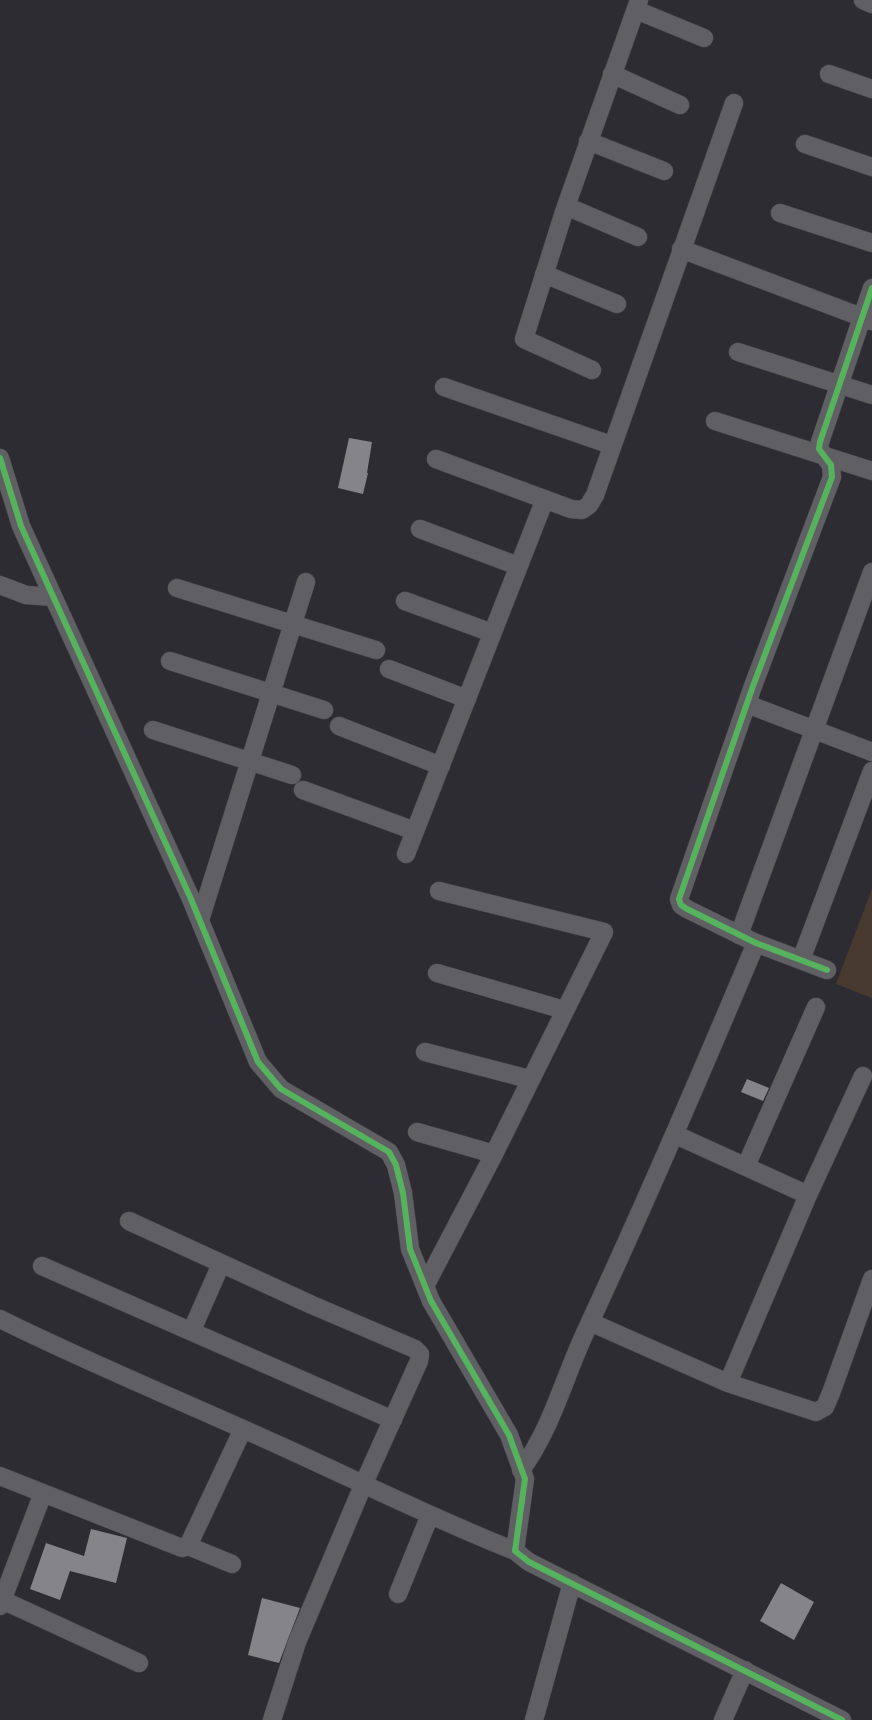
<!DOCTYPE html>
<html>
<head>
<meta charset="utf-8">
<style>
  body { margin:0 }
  canvas { display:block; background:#2d2c32 }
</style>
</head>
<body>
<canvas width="872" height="1720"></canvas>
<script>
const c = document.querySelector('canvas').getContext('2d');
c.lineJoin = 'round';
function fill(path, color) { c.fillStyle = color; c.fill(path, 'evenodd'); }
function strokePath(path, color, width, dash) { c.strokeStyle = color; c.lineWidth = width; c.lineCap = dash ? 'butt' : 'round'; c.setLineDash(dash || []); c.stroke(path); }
const green = new Path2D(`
  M872,889V998L836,984Z`);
const building = new Path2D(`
  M349,438L372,442L367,473H368L363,494L338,488Z
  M747,1079L769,1088L763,1101L741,1092Z
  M91,1529L127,1538L116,1583L70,1571L60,1600L30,1589L46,1543L84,1556Z
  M781,1583L814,1602L794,1640L760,1621Z
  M262,1598L300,1608L279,1663L248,1655Z`);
const minor = new Path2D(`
  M863,0L872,4
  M636,10L704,38
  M612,74L680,105
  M829,74L872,89
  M588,141L664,171
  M805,144L872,167
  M566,206L638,237
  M780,213L872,243
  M681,249L872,321
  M544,274L617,304
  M738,352L872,395
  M592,370L524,339L564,212L639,0
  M444,387L611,445
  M715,421L872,471
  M0,458L21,526L191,899L258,1062L281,1089L389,1152L396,1165L403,1193L410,1249L431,1301L509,1435L525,1479L515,1551L529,1562L842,1720
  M436,459L571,509L582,510L589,505L595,495L734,103
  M420,529L518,566
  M0,585L26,595L53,597
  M177,588L376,650
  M405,601L492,633
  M170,661L324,710
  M389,669L467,699
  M747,704L872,752
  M339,726L441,766
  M153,730L292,775
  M303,790L415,831
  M406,854L545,499
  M200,920L306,582
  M739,935L872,572
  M801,960L872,771
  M827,970L756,943L687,909L681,905L679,899L753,686L832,477L831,465L819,449L820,442L872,288
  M437,973L564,1010
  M425,1052L529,1079
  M417,1132L494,1154
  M676,1135L808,1195
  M746,1166L816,1007
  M129,1221L312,1305L415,1349L420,1354L419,1361L364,1483L297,1642L272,1720
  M42,1266L393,1420
  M425,1286L494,1154L604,932L439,891
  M0,1319C93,1365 189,1404 283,1447C360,1482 436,1520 515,1551
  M590,1322L728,1383L816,1412L825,1407L831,1393L872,1279
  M192,1330L221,1264
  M728,1383L808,1195L863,1076
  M521,1470C551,1430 564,1378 585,1333C645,1204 701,1074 756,943
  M0,1476L182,1548L188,1546L243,1429
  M188,1546L232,1564
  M398,1594L430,1515
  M2,1600L139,1663
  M0,1606L43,1493
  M534,1720L572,1583
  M723,1720L745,1670`);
const cycleway = new Path2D(`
  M0,458L21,526L191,899L258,1062L281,1089L389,1152L396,1165L403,1193L410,1249L431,1301L509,1435L525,1479L515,1551L529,1562L842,1720
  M827,970L756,943L687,909L681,905L679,899L753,686L832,477L831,465L819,449L820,442L872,288`);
fill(green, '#483a2e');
fill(building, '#858589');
strokePath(minor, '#4a494d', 19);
strokePath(minor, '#606064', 18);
strokePath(cycleway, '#56b35d', 6);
</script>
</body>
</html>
